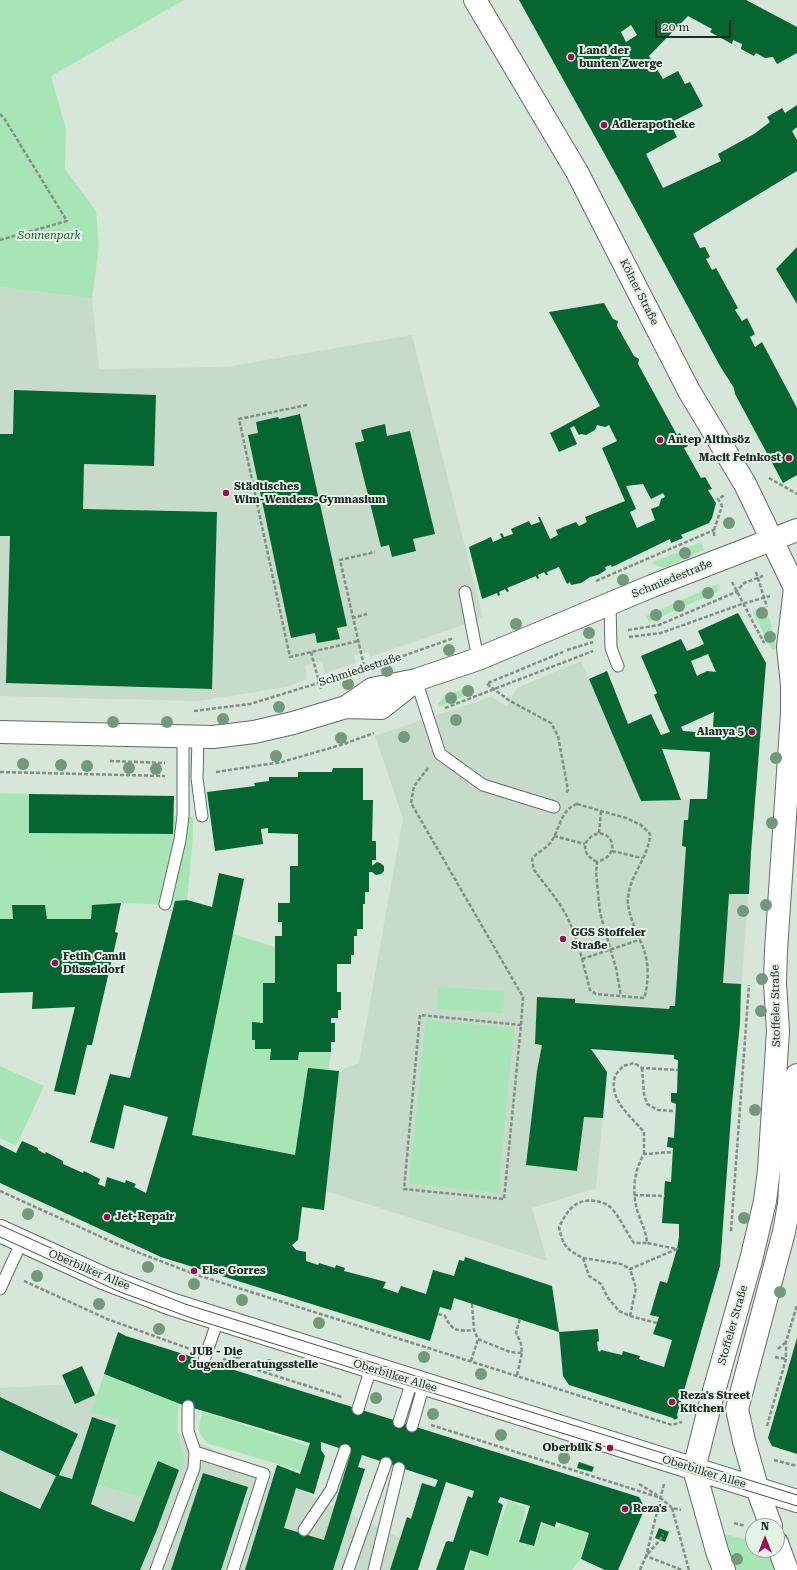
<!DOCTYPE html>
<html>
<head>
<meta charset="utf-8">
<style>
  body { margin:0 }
  #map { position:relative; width:797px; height:1570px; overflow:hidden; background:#d6e6d9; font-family:"Roboto Serif",serif }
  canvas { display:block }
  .north { position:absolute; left:745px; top:1518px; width:40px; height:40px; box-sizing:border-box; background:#e3f3e6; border:1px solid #96a298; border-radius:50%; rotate:0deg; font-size:11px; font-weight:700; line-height:16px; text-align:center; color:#222824 }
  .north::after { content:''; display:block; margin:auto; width:14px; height:18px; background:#a10d52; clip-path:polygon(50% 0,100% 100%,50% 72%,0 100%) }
  .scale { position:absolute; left:655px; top:20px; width:76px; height:18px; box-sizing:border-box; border:2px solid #222824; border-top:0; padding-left:5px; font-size:12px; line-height:14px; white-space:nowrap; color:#222824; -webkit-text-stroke:3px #e3f3e6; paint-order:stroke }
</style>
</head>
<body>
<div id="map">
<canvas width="797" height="1570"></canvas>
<div class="north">N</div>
<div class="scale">20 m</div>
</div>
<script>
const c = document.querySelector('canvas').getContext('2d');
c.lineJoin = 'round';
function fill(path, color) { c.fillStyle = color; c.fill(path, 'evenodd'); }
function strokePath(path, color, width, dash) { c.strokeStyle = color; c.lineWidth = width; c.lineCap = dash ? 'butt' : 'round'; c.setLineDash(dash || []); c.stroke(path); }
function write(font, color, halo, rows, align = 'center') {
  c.font = font + ' "Roboto Serif",serif'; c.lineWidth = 4; c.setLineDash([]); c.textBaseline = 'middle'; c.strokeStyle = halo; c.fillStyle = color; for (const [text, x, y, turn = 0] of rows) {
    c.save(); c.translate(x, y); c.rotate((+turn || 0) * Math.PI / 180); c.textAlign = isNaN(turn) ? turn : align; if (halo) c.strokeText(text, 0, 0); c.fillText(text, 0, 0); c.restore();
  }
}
const built = new Path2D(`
  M0,287L92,298L99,369L226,367L412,335L483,618L370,657L368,652L354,655L355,663L325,673L322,661L305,665L307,679L286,687L198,701L0,696Z
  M581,661L641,801L755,797L741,992L591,1049L607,1072L596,1188L532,1208L547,1261L326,1191L339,1071L359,1063L403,819L375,736L491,697L507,706L517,688Z
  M75,1384L424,1549L418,1570H0V1388Z`);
const green = new Path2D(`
  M0,0H184L51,76L66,129L65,169L96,211L99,246L92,298L0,287Z
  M701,542L704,550L663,568L651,563Z
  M718,584L719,590L717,592L649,622L646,616Z
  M764,606L770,620L776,647L774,650L772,649L753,613V611Z
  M471,686L474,692L439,707L438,704L444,697Z
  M0,793L29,794V833L173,834L174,816L193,817V836L187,900L175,901L174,905L121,903L92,905L91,919H47L45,905H12L13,919H0Z
  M233,934L275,947V983H263V1023H252V1039L255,1040V1049H271V1060H298L299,1052H331L328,1071L308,1069L295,1155L192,1135Z
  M438,987L504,991L503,1013L436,1009Z
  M426,1020L514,1028L498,1193L409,1183Z
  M0,1066L44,1086L16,1146L0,1138Z
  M104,1375L179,1404C176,1423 177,1443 185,1460L182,1470L161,1463L145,1498L99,1485L119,1419L91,1412Z
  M203,1412L309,1446L301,1471L207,1443C196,1431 198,1426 203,1412Z
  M508,1501L526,1507L518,1542L534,1547L542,1524L558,1528L561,1524L588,1533L580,1559L572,1570H466L471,1552L488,1556Z
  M724,1534L753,1541V1550H768L776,1570H736Z`);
const building = new Path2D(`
  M519,0H746L797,27V53L777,64L773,57L765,58L756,53L754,56L741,49L742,44L733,40L732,44L710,32L712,29L688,16L649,56L663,79L678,71L685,84L690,82L703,106L670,123L677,137L646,154L663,188L721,161L718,154L754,134L770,122L767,117L782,108L785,113L797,105V127L792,131L797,140V171L693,234L700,248L705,247L710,257L706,259L712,270L716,268L738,308L735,310L742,321L747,318L755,334L750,337L755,347L762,342L797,408V475L783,483L735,394L734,388L720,366L624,189ZM631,25L637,35L626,42L621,32Z
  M797,247V304L776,269Z
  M604,303L613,319L618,321L617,326L634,356L639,359L638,364L677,435L680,433L688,446L684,448L701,478L705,477L712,489L708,490L716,503L712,518L709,523L681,535L683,538L671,543L670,539L612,567L611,565L605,567L606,570L598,575L590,577L581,583L571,585L570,582L567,584L559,567L547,572L548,575H546L544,572L538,575L539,578L537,579L536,576L507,588L509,591L507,592L505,589L499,592L500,595L498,596L497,593L482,599L469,547L491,537L493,542L502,538L500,534L502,533L504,537L513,534L511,529L529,521L531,525L540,522L538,517H540L550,539L558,535L556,530L576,522L579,526L587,522L585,517L625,501L602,448L617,441L609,425L605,427L597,425L595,430L586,435L581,434L579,435L574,426L570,428L577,444L559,452L550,433L600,406L549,312ZM643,484L651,499L663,493L665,497L661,499L659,506L651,509L655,520L637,528L630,512L636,509L626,486Z
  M14,390L156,395L154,466L84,464L83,509L217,512L212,689L6,683L10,536H0V434H13Z
  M300,414L347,626L337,628L340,639L317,643L315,633L291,638L248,435L258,433L256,422L278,417L279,419Z
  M385,424L387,436L410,431L435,534L413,539L416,551L392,557L389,545L381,547L355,443L364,441L361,430Z
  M738,613L766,663L751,852L749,894H729L723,983L741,984L740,1023L732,1103L720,1266L677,1415L678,1418L674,1420L673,1418L569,1385L563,1376L559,1332L598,1329L599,1341L597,1342L598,1350L600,1352L601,1350L622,1355L623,1351L640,1356L639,1359L664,1367L672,1340L653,1334L659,1317L650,1315L660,1281L667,1283L677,1249L679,1237V1224L662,1223L665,1181L671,1182L673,1148L667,1147L668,1137L674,1138L676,1104L671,1102V1093H677L678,1060L674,1059V1055L591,1049L607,1072L603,1118L584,1117L577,1171L526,1165L537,1071L542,1045L535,1044L537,997L575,999V1003L669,1009L670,1006H675L686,847L682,846L684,820H688L690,799H707L710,752L662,749L681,800L641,801L589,679L607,671L628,724L651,714L661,735L670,732L654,695L657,693L641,656L681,639L687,651L695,648L704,644L698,631ZM708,654L716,672L707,671L697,676L691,661ZM714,712L713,728H709L708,733L683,731L681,727Z
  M333,768H363V800H373L372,841H376V860H372V866L377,862L380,863L384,866V871L381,874L376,875L372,872H369V892H365V904H363V929H357V936H354V955H351V964H337V992H341V1010H338V1018H331V1023H335V1042H331V1052H299L298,1060H270L271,1049H255V1040H252V1022L263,1023V983H275V936H282V922H278V903H290V866H298V834L268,833V828L261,829L263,844L215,851L207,792L255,786L254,783L269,781V777H298V772H332Z
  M29,794L174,796L173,834L29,833Z
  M219,873L244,879L192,1135L295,1155L308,1068L339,1071L324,1210L302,1207L298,1240L292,1245L296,1250L306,1252V1261L318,1265L319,1263L335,1268L336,1265L345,1268L344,1271L386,1282L383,1288L398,1293L401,1286L426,1294L433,1270L454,1276L459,1260L464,1261L465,1257L552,1286L559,1332L454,1298L451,1310L440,1307L430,1341L161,1257L0,1183V1145L16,1153L22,1141L38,1148V1150L45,1154L46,1152L63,1161V1164L83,1173L84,1171L100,1179L98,1184L105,1187L107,1177L125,1183L126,1180L136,1184L134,1187L146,1193L168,1117L124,1105L114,1149L90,1142L110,1074L130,1078L175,901L187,900L212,907Z
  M121,903L115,932L118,933L92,1045H87L75,1095L54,1091L75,1007L32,1009L33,992L0,993V919H13L12,905H45L47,919H91L92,905Z
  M118,1332L126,1336L639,1497L645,1508L618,1570H605L581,1559L589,1533L556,1522L555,1527L541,1522L534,1546L519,1542L530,1506L500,1497L498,1502L503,1505L488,1556L470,1550L464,1570H436L446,1542L448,1541L453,1542L468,1496L472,1498L474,1491L446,1482L418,1570H390L407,1517L411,1519L422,1483L435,1487L438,1480L362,1455L358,1467L365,1469L333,1570H245L277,1465L300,1474L310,1443L180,1404L104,1374ZM321,1442L351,1452L324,1540L284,1528L296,1488L314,1494L325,1456L321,1450Z
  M797,1338V1454L772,1446L768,1438Z
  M82,1366L95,1395L75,1404L62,1375Z
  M0,1397L78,1434L59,1475L72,1479L92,1417L116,1425L91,1504L106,1511L134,1522L158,1461L179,1470L156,1532L140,1570H0V1491L40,1509L56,1476L0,1450Z
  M579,1462L594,1467L592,1472L577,1468Z
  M203,1473L248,1487L221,1570H171Z
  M659,1528L669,1532L665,1542L655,1538Z`);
const path = new Path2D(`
  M0,114L4,118L67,221L0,240
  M307,405L239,419L290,657L358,641
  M769,478L797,494
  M714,536V530L722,506L718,499L725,495
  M756,572L767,607
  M596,581L714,530
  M732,582L764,643
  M352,618L367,614
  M628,630L659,625L736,592L744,583L763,576
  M629,637L661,633L742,604L770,596
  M567,650L593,642
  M311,652L321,689
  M403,656L454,638
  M364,666L340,560L375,552
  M488,683L563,652
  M487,684L510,701L551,723L558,736L568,790L566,793
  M445,708L593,651
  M194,711L250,704L348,674
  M110,761L165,763
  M428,768L414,786L411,803L523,997L521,1025L504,1199L404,1189L420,1015L521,1025
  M0,772L165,776
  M216,772L282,762L344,744L374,733
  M577,804L626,818L641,825L650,834C650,857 626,878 628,904C630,919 637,933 643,947C649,962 649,983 644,998L596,994L590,990C584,967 579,943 569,921C561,903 546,886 534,870L532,859C537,852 546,849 551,842C560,829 560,810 577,804Z
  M599,833L601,811
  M554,836L585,844
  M612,851L642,858
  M597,862C588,857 585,854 585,844C602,816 630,852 597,862L596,872L600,913L616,968L621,996
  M582,959L639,940
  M642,1068L644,1094L647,1104L658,1110L675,1111
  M644,1154V1132C631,1116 608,1100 615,1076C617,1072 621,1069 623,1066L634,1063L642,1068L678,1070
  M0,1191L119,1245L194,1274L672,1425L682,1422
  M634,1195L665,1196
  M731,1231L749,985
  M583,1258L621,1264L630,1269L677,1249L647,1243
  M24,1281L107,1319L190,1349
  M472,1304L474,1330L478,1339L510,1352L522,1353
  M438,1314L445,1316C452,1332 459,1331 474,1330
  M630,1316L636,1288L630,1269
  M657,1323L630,1316L619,1311L608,1298L601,1284L589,1276L583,1258C566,1249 563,1246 559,1227C567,1211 575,1198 596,1201C601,1202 608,1204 612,1209C621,1219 626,1232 634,1243H647C646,1230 642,1225 638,1213C632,1193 633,1173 644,1154L673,1152
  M778,1349L786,1342
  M775,1357L786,1359
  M223,1359L342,1397
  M471,1361L478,1339
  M517,1375L522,1353L521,1344L516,1332L520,1319
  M431,1425L661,1498L672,1508L681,1510
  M767,1426L786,1359V1342L797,1305
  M774,1460L797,1466
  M639,1484L657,1495
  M664,1484L646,1556L682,1570
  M672,1508L689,1570
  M734,1523L745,1526
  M640,1570L646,1556L660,1540L663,1534`);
const lane = new Path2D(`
  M465,592L478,659
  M610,605L611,648L618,666
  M416,680L440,754L483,785L554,807
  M198,737L197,778L202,816
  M165,904L180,840L183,816V737
  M0,1289L22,1241
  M204,1360L218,1320
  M358,1409L371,1368
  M399,1422L412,1381
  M412,1426L424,1384
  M195,1452L264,1474L233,1570
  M304,1530L331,1490L345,1450
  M156,1570L194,1468L195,1452L188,1431V1406
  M348,1570L386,1463
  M374,1570L399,1468`);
const secondary = new Path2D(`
  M475,0L577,172L689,391L745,484L795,588L796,603
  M346,707L381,708L414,682
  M0,732L213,737L254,732L293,723L346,707L372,689L416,680L478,659L652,586L797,530
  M0,1231L103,1278L171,1304L797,1501
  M771,1526L759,1494L744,1441L737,1409L784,1232L789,1204L797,1075
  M777,1543L787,1570
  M724,1570L717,1551L694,1469L710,1405L751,1260L765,1201L769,1170L778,1031L775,983L776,950L792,713V685L788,647L795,588`);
const tram = new Path2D(`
  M0,1225L104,1272L185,1304L797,1495
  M0,1237L120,1292L194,1319L797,1506`);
const trees = [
  [729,523],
  [685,553],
  [623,580],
  [708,593],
  [679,606],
  [762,613],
  [656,615],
  [516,624],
  [589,633],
  [770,637],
  [449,650],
  [387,671],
  [348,684],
  [468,691],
  [451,698],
  [279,707],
  [223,719],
  [456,720],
  [113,722],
  [167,722],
  [404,737],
  [341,738],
  [276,756],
  [776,758],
  [23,764],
  [61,765],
  [87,766],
  [129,768],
  [156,769],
  [772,823],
  [766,905],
  [743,911],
  [762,979],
  [761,1011],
  [755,1110],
  [28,1214],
  [744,1218],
  [148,1267],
  [37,1276],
  [194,1284],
  [780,1292],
  [242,1300],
  [99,1304],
  [319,1323],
  [159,1329],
  [237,1353],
  [424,1357],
  [269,1365],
  [481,1374],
  [376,1398],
  [433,1414],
  [501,1435],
  [564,1458],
  [737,1559]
];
const markers = [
  [571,57,4,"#a10d52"],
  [604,125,4,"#a10d52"],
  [660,440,4,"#a10d52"],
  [789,458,4,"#a10d52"],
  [226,493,4,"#a10d52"],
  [752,732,4,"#a10d52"],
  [563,939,4,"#a10d52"],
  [55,963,4,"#a10d52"],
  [107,1217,4,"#a10d52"],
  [194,1271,4,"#a10d52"],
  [182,1358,4,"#a10d52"],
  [672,1402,4,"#a10d52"],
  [610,1448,4,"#a10d52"],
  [625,1509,4,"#a10d52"]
];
const poiNames = [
  ["Land der",579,51],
  ["bunten Zwerge",579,64],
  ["Adlerapotheke",612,125],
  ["Antep Altinsöz",668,440],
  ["Macit Feinkost",781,458,"right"],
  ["Städtisches",234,487],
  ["Wim-Wenders-Gymnasium",234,500],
  ["Alanya 5",744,732,"right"],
  ["GGS Stoffeler",571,933],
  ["Straße",571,946],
  ["Fetih Camii",63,957],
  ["Düsseldorf",63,970],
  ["Jet-Repair",115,1217],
  ["Else Gorres",202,1271],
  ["JUB - Die",190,1352],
  ["Jugendberatungsstelle",190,1365],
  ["Reza's Street",680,1396],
  ["Kitchen",680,1409],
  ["Oberbilk S",602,1448,"right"],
  ["Reza's",633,1509]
];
const parkNames = [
  ["Sonnenpark",49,236]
];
const streetNames = [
  ["Kölner Straße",639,292,63],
  ["Schmiedestraße",672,579,-22],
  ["Schmiedestraße",360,670,-18],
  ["Stoffeler Straße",776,1006,-91],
  ["Oberbilker Allee",89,1270,23],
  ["Stoffeler Straße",733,1325,-74],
  ["Oberbilker Allee",395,1376,17],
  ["Oberbilker Allee",704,1472,17]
];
fill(built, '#c6dbca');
fill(green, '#a7e5b5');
fill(building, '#056631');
strokePath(lane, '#606e63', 13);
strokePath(secondary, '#606e63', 24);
strokePath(path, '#838f86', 2.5, [4, 2]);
strokePath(lane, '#fff', 11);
strokePath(secondary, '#fff', 22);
strokePath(tram, '#48504a', 1);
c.fillStyle = '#72997e';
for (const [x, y] of trees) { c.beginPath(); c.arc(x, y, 6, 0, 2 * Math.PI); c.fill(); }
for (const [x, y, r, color] of markers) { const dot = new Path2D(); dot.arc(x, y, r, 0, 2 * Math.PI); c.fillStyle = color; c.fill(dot); strokePath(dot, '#e3f3e6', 1.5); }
write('bold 11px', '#222824', '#e3f3e6', poiNames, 'left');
write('italic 11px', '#205a33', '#e3f3e6', parkNames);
write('11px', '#222824', '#e3f3e6', streetNames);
</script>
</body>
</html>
